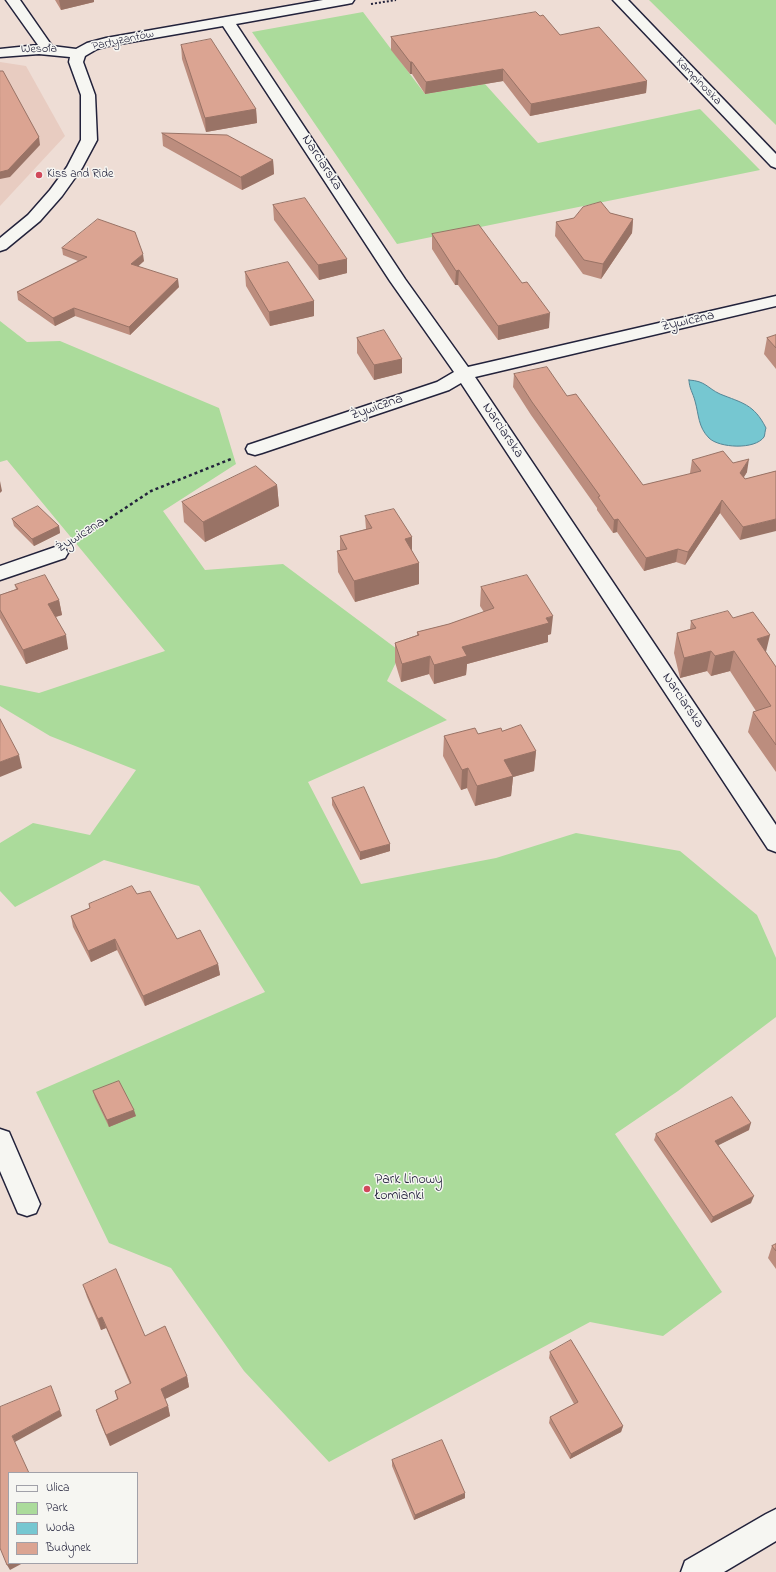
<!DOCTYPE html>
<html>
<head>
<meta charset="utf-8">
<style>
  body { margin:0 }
  #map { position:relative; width:776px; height:1572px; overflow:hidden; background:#eeddd5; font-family:"Indie Flower",sans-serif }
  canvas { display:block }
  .legend { position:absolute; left:8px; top:1472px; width:130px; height:92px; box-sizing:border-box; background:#f6f6f2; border:1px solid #a1a1a9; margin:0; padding:5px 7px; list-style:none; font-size:12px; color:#22223b }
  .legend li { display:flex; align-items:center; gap:8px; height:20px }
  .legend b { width:20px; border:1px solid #a1a1a9 }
</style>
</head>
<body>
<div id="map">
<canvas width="776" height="1572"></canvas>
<ul class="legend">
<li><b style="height:5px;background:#f6f6f2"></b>Ulica</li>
<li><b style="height:11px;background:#abdb9b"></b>Park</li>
<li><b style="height:11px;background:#76c7d1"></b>Woda</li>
<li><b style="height:11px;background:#dba492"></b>Budynek</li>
</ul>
</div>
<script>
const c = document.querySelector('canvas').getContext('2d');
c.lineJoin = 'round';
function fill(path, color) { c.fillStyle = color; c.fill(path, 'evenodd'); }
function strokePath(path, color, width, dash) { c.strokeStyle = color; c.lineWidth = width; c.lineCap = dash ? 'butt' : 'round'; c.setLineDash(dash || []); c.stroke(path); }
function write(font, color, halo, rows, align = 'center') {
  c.font = font + ' "Indie Flower",sans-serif'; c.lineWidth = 3; c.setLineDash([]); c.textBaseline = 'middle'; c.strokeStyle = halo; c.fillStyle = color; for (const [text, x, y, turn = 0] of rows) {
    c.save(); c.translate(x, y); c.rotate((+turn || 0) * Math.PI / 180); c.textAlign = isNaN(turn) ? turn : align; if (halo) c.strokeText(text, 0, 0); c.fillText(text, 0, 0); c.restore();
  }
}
const built = new Path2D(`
  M0,62L26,66L65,136L0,206Z`);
const green = new Path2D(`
  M649,0H776V125Z
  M363,12L425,94L485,84L538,143L700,109L760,170L397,244L252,32Z
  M0,321L27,342L60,341L219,408L236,464L163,511L205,570L283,564L401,652L387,681L447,720L308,782L361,884L496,858L576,833L680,851L757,915L776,958V1017L678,1091L615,1134L722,1292L663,1336L590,1322L329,1462L244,1371L171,1268L109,1243L36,1092L265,992L199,886L104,860L15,907L0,891V843L33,823L90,835L136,770L50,736L0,706V685L39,693L165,651L7,460L0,462Z`);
const water = new Path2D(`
  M689,380C706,381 707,388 720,394C742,403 754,404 766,428C765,430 765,435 764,437C755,450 719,448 709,438C698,427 699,415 695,401C693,393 689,388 689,380Z`);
const pathFar1 = new Path2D(`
  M371,4L396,0`);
const path = new Path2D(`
  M80,538L151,491L231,459`);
const street = new Path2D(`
  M6,0H20L52,46L76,49L87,43L106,38L323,0H354L352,3L347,4L236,24L405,279L468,367L776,296V306L475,377L776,825V852L768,849L461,383L449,390L262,453L255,455L248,453L246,449L248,445L437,382L454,372L390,281L223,26L108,46L97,49L85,56L83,62L95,95L97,140L82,168L62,196L40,221L6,249L0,251V238L28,215L50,190L67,167L81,140V95L69,62L70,57L39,54L0,57V49L38,45Z
  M58,546L65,548L68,553L65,558L0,580V566Z
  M0,1129L9,1132L40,1204L36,1213L27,1216L18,1213L0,1171Z
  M776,1509V1541L724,1572H681L685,1561L766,1514Z`);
const secondary = new Path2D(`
  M613,0H628L776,154V168L771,166Z`);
const wall = new Path2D(`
  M55,0H94V2L61,10Z
  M540,16L560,35L647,81L646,93L530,116L503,81L425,94L412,74H410L391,50V37Z
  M181,45L256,109L257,123L206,132L182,59Z
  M162,133L273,160L274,174L242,190L163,146Z
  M273,205L347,259V273L319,280L274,220Z
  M610,213L633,219L632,233L601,279L583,274L555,236L556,222Z
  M432,234L549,328L498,340L458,285H455L432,249Z
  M62,248L144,261L138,266L179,287L130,335L75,316L55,326L18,300L17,292L78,261L63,255Z
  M245,272L314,301V316L270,326L246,286Z
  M776,335V369L764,354L767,338Z
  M357,338L402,359V373L374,380L357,353Z
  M514,374L567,396L643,485L691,474L690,473L692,460L733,463L747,472L744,477L745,479L776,471L740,540L720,513L685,565L676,562L644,571L617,532L613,533L597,510V508L531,415L513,387Z
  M277,485L279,506L205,542L184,522L182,502Z
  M365,516L412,537V551L419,563V584L355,602L338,572L337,551H340V536L366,529Z
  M12,519L59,526L60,533L34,546L14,526Z
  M15,585L59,600L62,615L56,617L68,649L26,664L0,618V595L16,589Z
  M481,587L551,634L548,635V642L467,664L466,675L434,684L429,674L401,682L395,662V643L417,635V632L449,624L484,612L480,606Z
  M733,618L766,652L776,667V772L748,732L753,712L756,711L730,671L711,676L707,671L680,678L674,653L677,633L690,629L691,621Z
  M502,731L536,751L534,771L513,777L511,796L475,806L467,788L461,790L443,756L444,736L478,734Z
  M332,798L390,851L360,860L332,805Z
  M137,894L177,939L218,964L220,975L145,1006L117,950L91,962L73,927L71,916L90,908L89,904Z
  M93,1091L136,1116L109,1127L95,1098Z
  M749,1130L718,1145L751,1203L711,1223L654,1140L656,1134Z
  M776,1244V1269L768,1258L772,1246Z
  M83,1285L145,1336L187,1376L189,1387L165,1399L168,1406L170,1416L110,1446L99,1420L96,1410L117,1399L115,1391L130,1384L106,1328L101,1330L87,1297Z
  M550,1352L623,1426L621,1432L570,1459L549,1423L550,1417L574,1404L549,1358Z
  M392,1460L465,1498L414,1520L392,1466Z`);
const shadedWall = new Path2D(`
  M59,0H94V2L61,10Z
  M410,62H412V74H410Z
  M503,69V81L425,94L426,82Z
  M647,81L646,93L530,116L531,104Z
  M256,109L257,123L206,132L205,118Z
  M39,137L40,145L10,177L0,179V172Z
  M273,160L274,174L242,190L241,177Z
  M633,219L632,233L601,279L603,264Z
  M143,254L144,261L132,272L131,264Z
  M347,259V273L319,280L318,265Z
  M459,270L458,285H455L456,271Z
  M178,279L179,287L130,335L129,327Z
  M314,301V316L270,326L269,312Z
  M74,308L75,316L55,326L53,318Z
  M550,313L549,328L498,340V326Z
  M402,359V373L374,380V365Z
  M749,459L747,472L738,486L740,473Z
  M0,481L2,491L0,493Z
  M277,485L279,506L205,542L203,522Z
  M722,500L720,513L685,565L688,552Z
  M618,519L617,532L613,533L614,520Z
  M776,519V531L740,540L743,527Z
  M59,526L60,533L34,546L32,539Z
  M412,537V558L405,539Z
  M678,549L676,562L644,571L646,558Z
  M419,563V584L355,602L354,581Z
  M59,600L62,615L51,618L48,604Z
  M553,616L551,634L548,635V642L467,664L466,675L434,684V665L462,647Z
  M66,635L68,649L26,664L23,650Z
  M770,635L765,656L757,639Z
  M711,651L707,671L680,678L684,658Z
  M734,651L730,671L711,676L715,656Z
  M430,656L429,674L401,682L402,664Z
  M536,751L534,771L513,777L511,796L475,806L477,786L504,760Z
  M19,755L22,768L0,777V762Z
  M468,768L467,788L461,790L462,770Z
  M390,844V851L360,860V852Z
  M115,939L117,950L91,962L88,951Z
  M218,964L220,975L145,1006L143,996Z
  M134,1110L136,1116L109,1127L107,1120Z
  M751,1123L749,1130L713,1148L715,1141Z
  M754,1196L751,1203L711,1223L713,1217Z
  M102,1317L106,1328L101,1330L98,1319Z
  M187,1376L189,1387L163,1400L161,1389Z
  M168,1406L170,1416L110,1446L106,1435Z
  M60,1410L62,1416L15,1442L12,1436Z
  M623,1426L621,1432L570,1459L571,1454Z
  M465,1493V1498L414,1520L415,1515Z
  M12,1563H23L10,1570L7,1565Z`);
const building = new Path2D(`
  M536,12L540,16L543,15L560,35L599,27L647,81L531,104L503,69L426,82L412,62H410L391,37Z
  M211,39L256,109L205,118L181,45Z
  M0,71H3L39,137L8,170L0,172Z
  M162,133L227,135L273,160L241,177Z
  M305,198L347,259L318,265L273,205Z
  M601,202L610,213L633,219L603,264L584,260L556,222L574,218L583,207Z
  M98,219L135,232L143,254L131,264L178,279L129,327L74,308L53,318L17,292L87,257L62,248Z
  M479,225L522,283L527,282L550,313L498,326L459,270L456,271L432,234Z
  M288,262L314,301L269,312L245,272Z
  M384,330L402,359L374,365L357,338Z
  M776,335V348L767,338Z
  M547,367L567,396L576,394L643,485L701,471L692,460L723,451L733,463L749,459L740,473L745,479L776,471V519L743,527L722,500L688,552L678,549L646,558L618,519L614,520L598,497L600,496L532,402L514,374Z
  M256,466L277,485L203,522L182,502Z
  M38,506L59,526L32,539L12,519Z
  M394,509L412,537L405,539L419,563L354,581L337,551L347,549L340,536L372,528L365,516Z
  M45,575L59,600L48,604L66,635L23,650L0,610V595L18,589L15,585Z
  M527,575L553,616L546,618L549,623L462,647L467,656L434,665L430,656L402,664L395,643L419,635L417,632L449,624L494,608L481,587Z
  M728,611L733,618L753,612L770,635L757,639L776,667V745L753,712L771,706L734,651L715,656L711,651L684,658L677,633L696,628L691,621Z
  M0,719L19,755L0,762Z
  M521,725L536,751L504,760L513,776L477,786L468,768L462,770L444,736L475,728L478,734L501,728L502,731Z
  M364,787L390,844L360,852L332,798Z
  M132,886L137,894L150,891L177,939L200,930L218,964L143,996L115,939L88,951L71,916L90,908L89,904Z
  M119,1081L134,1110L107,1120L93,1091Z
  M732,1097L751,1123L715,1141L754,1196L713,1217L656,1134Z
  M776,1244V1251L772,1246Z
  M116,1269L145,1336L165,1326L187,1376L161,1389L168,1406L106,1435L96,1410L118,1399L115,1391L131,1383L102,1317L98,1319L83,1285Z
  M571,1340L623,1426L571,1454L550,1417L578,1402L550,1352Z
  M51,1386L60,1410L12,1436L29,1473H9V1563H12L7,1565L0,1548V1407Z
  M442,1440L465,1493L415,1515L392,1460Z`);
const markers = [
  [39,175,4,"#d1495b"],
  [367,1189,4,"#d1495b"]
];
const farStreetnames = [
  ["Partyzantów",123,41,-12],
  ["Wesoła",39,50,-1],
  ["Kampinoska",698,82,46]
];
const farPoinames = [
  ["Kiss and Ride",47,175]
];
const streetNames = [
  ["Narciarska",321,163,57],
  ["Żywiczna",688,322,-13],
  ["Żywiczna",377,408,-19],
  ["Narciarska",502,431,56],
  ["Żywiczna",81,536,-32],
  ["Narciarska",682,701,56]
];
const poiNames = [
  ["Park Linowy",375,1181],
  ["Łomianki",375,1197]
];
fill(built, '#e8ccc1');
fill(green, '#abdb9b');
fill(water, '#76c7d1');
strokePath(water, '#548595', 1);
strokePath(street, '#22223b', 3);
strokePath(secondary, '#22223b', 3);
strokePath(pathFar1, '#22223b', 2, [2, 2]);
strokePath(path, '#22223b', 2.5, [3, 3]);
fill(street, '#f6f6f2');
fill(secondary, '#f6f6f2');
fill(wall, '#bc8d7e');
fill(shadedWall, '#997366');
fill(building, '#dba492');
strokePath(building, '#997366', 1);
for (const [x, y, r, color] of markers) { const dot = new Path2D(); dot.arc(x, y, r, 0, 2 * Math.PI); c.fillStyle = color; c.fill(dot); strokePath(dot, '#f6f6f2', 1.5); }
write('12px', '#22223b', '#f6f6f2', farStreetnames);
write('12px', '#22223b', '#f6f6f2', farPoinames, 'left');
write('14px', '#22223b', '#f6f6f2', streetNames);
write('14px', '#22223b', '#f6f6f2', poiNames, 'left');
</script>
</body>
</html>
